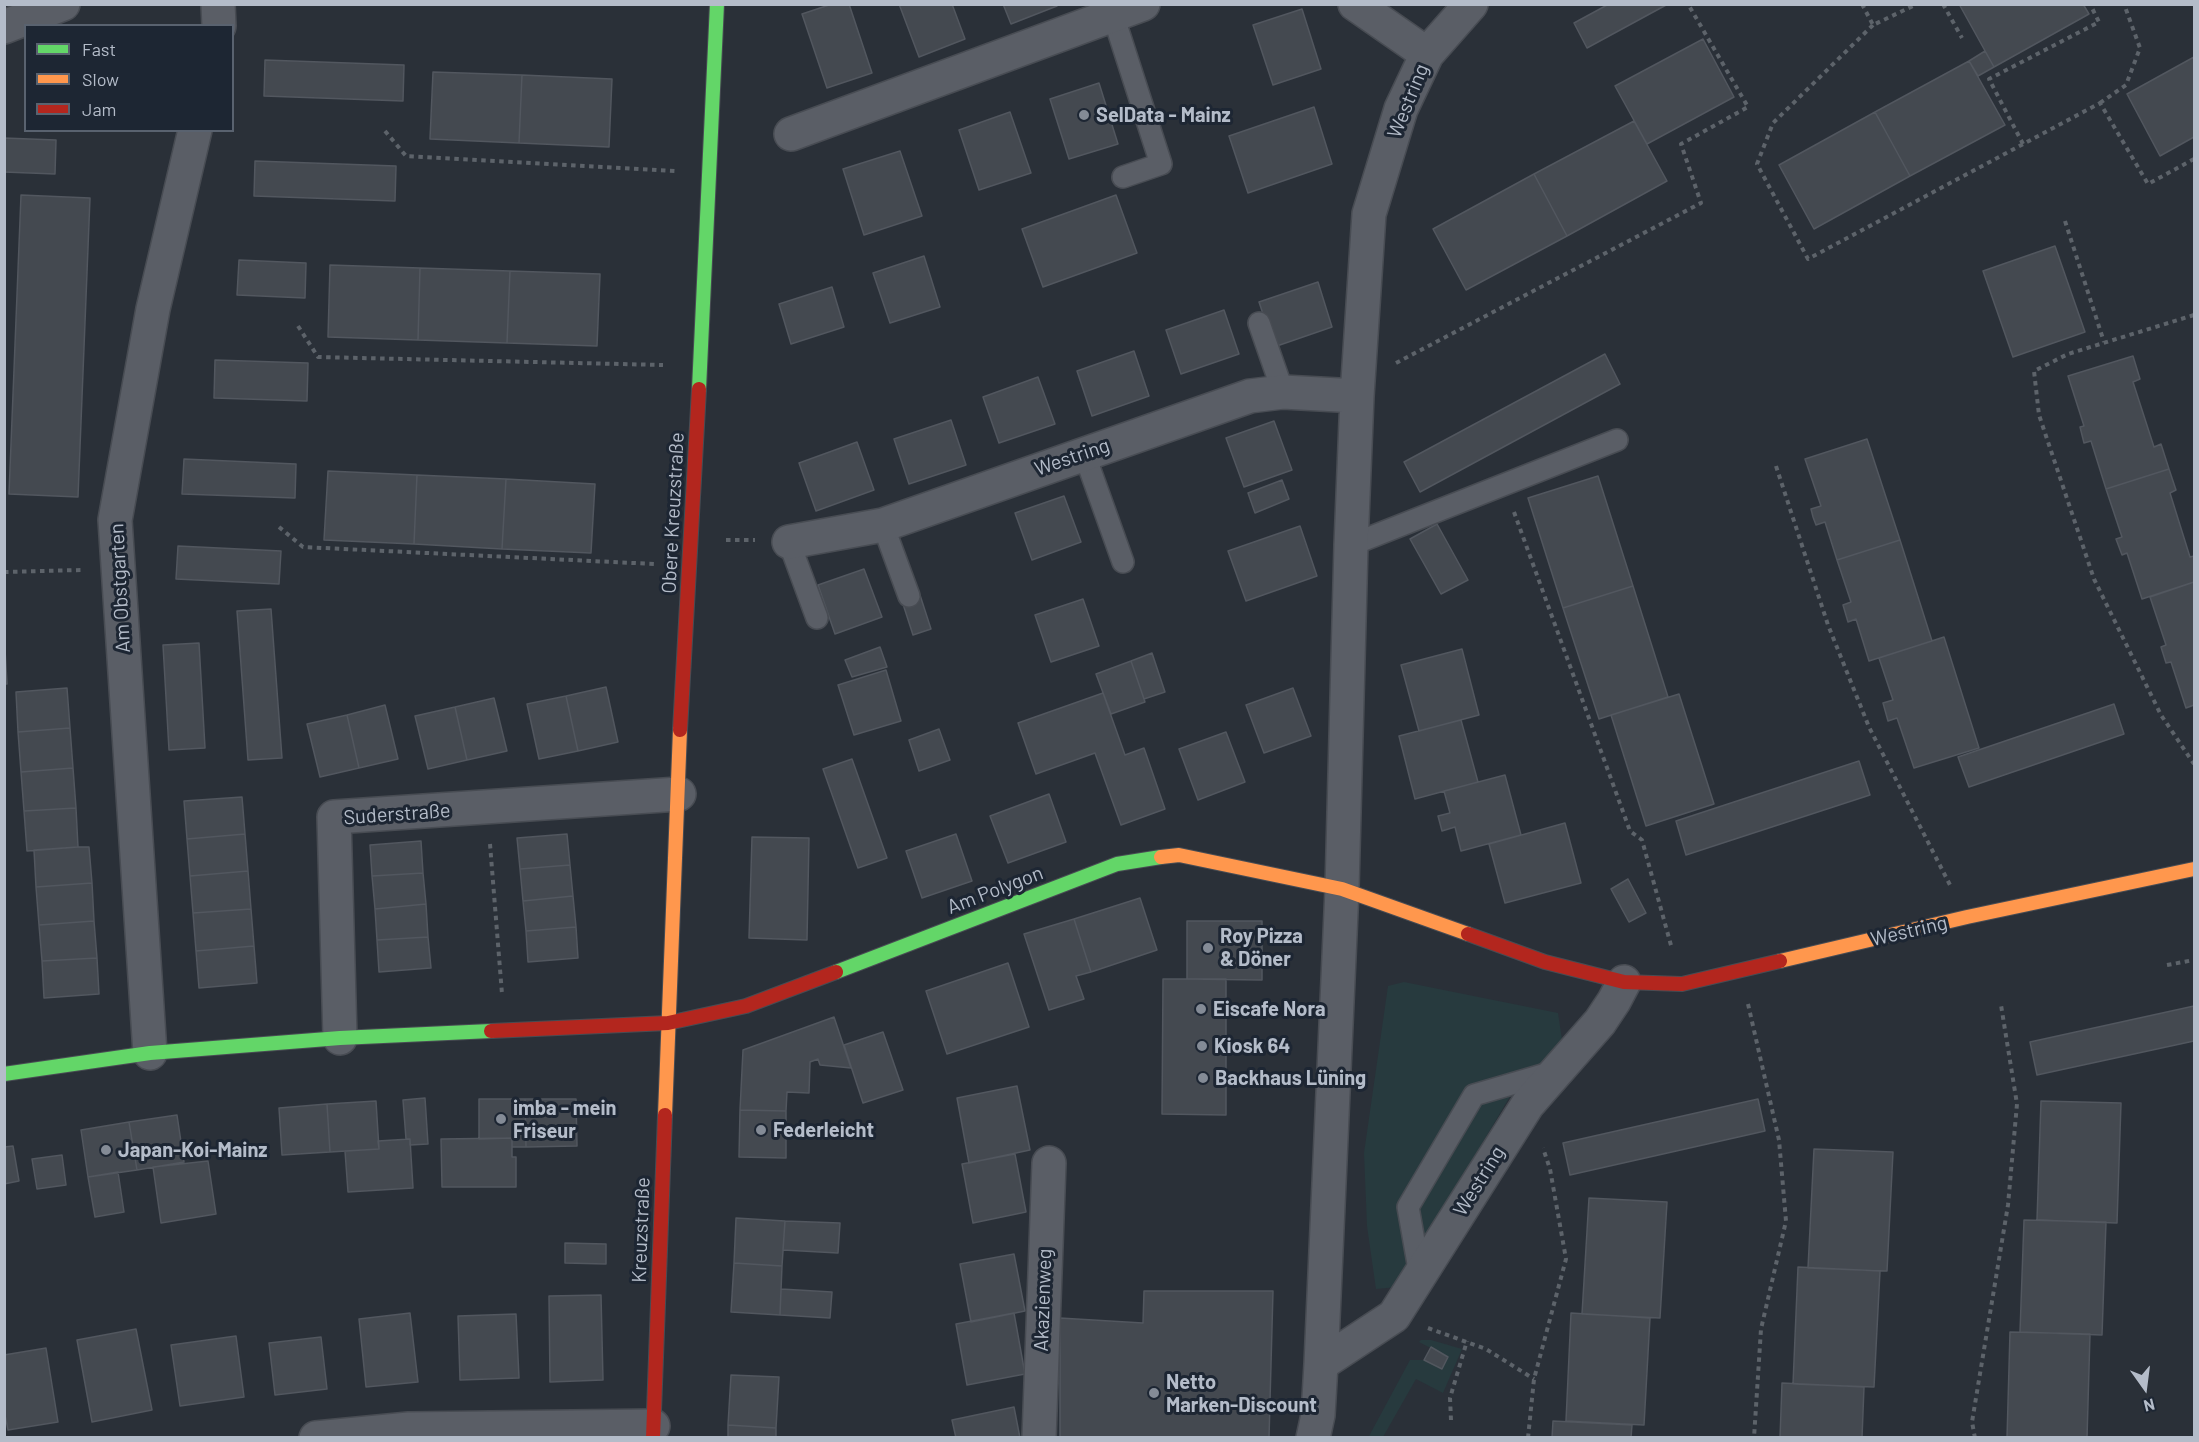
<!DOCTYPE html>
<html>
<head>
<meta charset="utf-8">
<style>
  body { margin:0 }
  #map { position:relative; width:2199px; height:1442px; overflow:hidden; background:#2a3038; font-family:Barlow,sans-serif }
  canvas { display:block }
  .frame { position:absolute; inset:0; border:6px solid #b4bcc9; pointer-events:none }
  .legend { position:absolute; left:24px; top:24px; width:210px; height:108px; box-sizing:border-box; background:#1d2633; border:2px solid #59626f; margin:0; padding:8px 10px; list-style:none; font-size:18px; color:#b4bcc9 }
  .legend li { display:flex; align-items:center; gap:12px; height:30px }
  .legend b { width:30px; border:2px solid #59626f }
  .north { position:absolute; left:2115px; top:1358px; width:60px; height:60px; -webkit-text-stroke:4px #1d2633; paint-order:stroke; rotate:166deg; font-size:16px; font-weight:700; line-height:24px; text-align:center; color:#b4bcc9 }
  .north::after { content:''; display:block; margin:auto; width:21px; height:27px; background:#b4bcc9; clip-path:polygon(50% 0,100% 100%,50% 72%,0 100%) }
</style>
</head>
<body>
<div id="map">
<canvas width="2199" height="1442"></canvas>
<div class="frame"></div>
<ul class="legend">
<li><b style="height:8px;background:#63d668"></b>Fast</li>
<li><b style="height:8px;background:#ff974d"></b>Slow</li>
<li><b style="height:8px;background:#b3261e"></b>Jam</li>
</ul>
<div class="north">N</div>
</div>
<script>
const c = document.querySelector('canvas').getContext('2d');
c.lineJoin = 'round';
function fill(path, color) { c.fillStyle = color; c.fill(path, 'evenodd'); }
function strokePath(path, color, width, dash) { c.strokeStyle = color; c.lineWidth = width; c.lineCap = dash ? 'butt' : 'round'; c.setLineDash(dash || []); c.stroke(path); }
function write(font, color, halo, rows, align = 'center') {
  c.font = font + ' Barlow,sans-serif'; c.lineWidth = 6; c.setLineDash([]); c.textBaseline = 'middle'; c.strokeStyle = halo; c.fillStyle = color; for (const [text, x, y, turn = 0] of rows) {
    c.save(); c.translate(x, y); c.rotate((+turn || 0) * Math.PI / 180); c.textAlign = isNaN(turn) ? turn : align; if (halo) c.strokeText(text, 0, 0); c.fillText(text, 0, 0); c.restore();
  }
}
const green = new Path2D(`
  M1404,982L1558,1013L1563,1046L1512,1093L1397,1287L1376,1289L1367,1226L1364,1153L1388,986Z
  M1421,1340H1431L1462,1349L1443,1393L1416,1379L1383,1437L1368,1438L1410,1360H1424L1441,1369L1448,1357L1419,1342Z`);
const building = new Path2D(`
  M832,4H849L872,73L827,88L802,14Z
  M899,4H952L965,39L919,57Z
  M1003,4H1056L1057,6L1011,24Z
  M1609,4H1668L1587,48L1574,23Z
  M1959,4H2083L2089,14L1994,67Z
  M1302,9L1321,69L1273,85L1253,25Z
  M1703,39L1734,97L1647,144L1615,86Z
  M1985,51L1994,67L1978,76L1969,61Z
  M2194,57V137L2160,156L2127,94Z
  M265,60L404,65L403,101L264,96Z
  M1969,61L2005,125L1910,176L1875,112Z
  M433,72L522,75L519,143L430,139Z
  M522,75L612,79L609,147L519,143Z
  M1099,83L1118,144L1069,159L1050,99Z
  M1314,107L1332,164L1248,193L1229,136Z
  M1010,112L1031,173L979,190L959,130Z
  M1875,112L1910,176L1814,229L1779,165Z
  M1634,121L1667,181L1567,236L1534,174Z
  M4,138L56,140L55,174L4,172Z
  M900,151L922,216L864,235L843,169Z
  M255,161L396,166L395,201L254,196Z
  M1534,174L1567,236L1466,290L1433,229Z
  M21,195L90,198L78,497L9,494Z
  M1116,195L1137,253L1043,287L1022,229Z
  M2055,246L2085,332L2013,357L1983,271Z
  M924,256L940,307L890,323L873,273Z
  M239,260L306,263L305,298L237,295Z
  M330,265L420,268L418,340L328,337Z
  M420,268L510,271L507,343L418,340Z
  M510,271L600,274L597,346L507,343Z
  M1318,282L1332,327L1274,347L1259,302Z
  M832,287L844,327L791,344L779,304Z
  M1224,310L1239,354L1181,374L1166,330Z
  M1134,351L1149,396L1092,416L1077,371Z
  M1605,354L1620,384L1420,492L1404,462Z
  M2133,356L2140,379L2133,382L2154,447L2161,444L2169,469L2106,489L2091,441L2084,443L2080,427L2084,426L2068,376Z
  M215,360L308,363L307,401L214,398Z
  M1038,377L1055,424L999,443L983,397Z
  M951,420L966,465L909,484L894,439Z
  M1274,421L1292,470L1244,487L1226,438Z
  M1867,439L1900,540L1837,560L1825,522L1816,525L1813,517L1811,509L1821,506L1805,459Z
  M857,442L874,490L816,511L799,463Z
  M184,459L296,464L295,498L182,494Z
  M2169,469L2176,490L2170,493L2190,557L2194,556V582L2142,599L2127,553L2122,555L2116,539L2122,537L2106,489Z
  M328,471L417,475L414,544L324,540Z
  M417,475L506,479L502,549L414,544Z
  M1598,476L1633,586L1563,608L1528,498Z
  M506,479L595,484L591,553L502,549Z
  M1282,480L1289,499L1255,513L1248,493Z
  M1064,496L1081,542L1032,560L1015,513Z
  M1437,524L1468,580L1441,594L1410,539Z
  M1300,526L1317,576L1246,601L1228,551Z
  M1900,540L1932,641L1869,661L1856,619L1848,622L1843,605L1851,602L1837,560Z
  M178,546L281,551L279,584L176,579Z
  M864,569L882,617L835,634L818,585Z
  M2194,582V705L2186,708L2171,662L2166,663L2161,647L2166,645L2150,597Z
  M1633,586L1668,697L1599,719L1563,608Z
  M920,595L931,629L913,635L902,601Z
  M1083,599L1099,646L1051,662L1035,615Z
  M271,609L282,758L248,760L237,611Z
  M4,632L7,684H4Z
  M1944,637L1979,748L1914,768L1897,718L1888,721L1883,703L1893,700L1879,658Z
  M199,643L205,748L169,750L163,645Z
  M880,647L887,667L852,677L845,660Z
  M1462,649L1479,715L1419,731L1401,665Z
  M1152,653L1165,692L1144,699L1131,661Z
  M1131,661L1145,702L1111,714L1096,674Z
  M886,670L901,721L854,735L838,685Z
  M606,687L618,742L578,751L566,696Z
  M67,688L70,728L18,732L16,692Z
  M1293,688L1311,736L1264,753L1246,705Z
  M1103,693L1125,755L1144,748L1165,809L1121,825L1095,753L1036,774L1018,723Z
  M1679,694L1714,804L1646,826L1611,715Z
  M566,696L578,751L539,759L527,704Z
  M494,698L507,751L467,760L455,707Z
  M2114,704L2124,734L1969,787L1958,757Z
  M385,705L398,759L359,768L347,715Z
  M455,707L467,760L428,769L415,716Z
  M347,715L359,768L320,777L307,724Z
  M1461,720L1478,782L1415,799L1399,736Z
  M70,728L73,768L21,772L18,732Z
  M939,729L950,760L919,771L909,740Z
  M1226,732L1245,782L1198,800L1179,749Z
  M852,759L887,858L858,868L823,769Z
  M1859,761L1870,795L1686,855L1676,821Z
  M73,768L76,808L24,811L21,772Z
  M1505,775L1521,835L1461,851L1455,827L1442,831L1438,816L1450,813L1444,791Z
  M1049,794L1066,842L1008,863L990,816Z
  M242,797L245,834L187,839L184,801Z
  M76,808L78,847L27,851L24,811Z
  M1565,823L1581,883L1505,903L1489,844Z
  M245,834L248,871L190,876L187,839Z
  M567,834L570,865L520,869L517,838Z
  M956,834L972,881L922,898L906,851Z
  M752,837L809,838L807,940L749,938Z
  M421,841L423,873L372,876L370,845Z
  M78,847H89L92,883L36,887L34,850Z
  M570,865L573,896L523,901L520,869Z
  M248,871L251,909L193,913L190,876Z
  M423,873L426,904L375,909L372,876Z
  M1628,879L1646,913L1629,922L1611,889Z
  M92,883L94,921L39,925L36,887Z
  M573,896L576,927L526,931L523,901Z
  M1140,898L1157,950L1091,972L1074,919Z
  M426,904L428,937L377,940L375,909Z
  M251,909L254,946L196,951L193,913Z
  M1074,919L1091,972L1076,976L1084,999L1049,1010L1024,934Z
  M94,921L97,958L42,961L39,925Z
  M1187,921H1262V980L1187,979Z
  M576,927L578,958L528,962L526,931Z
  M428,937L431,968L379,972L377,940Z
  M254,946L257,983L199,988L196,951Z
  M97,958L99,994L44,998L42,961Z
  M1008,963L1029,1027L947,1054L926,991Z
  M1163,979H1226V1115L1162,1114Z
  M2194,1006V1041L2037,1075L2030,1042Z
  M834,1017L851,1068L820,1065L818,1059L810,1062L809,1093L787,1092L786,1111L740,1110L743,1050Z
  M883,1032L903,1090L863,1103L844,1045Z
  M1017,1086L1030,1150L969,1163L957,1098Z
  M425,1098L428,1144L410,1145V1139H406L403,1100Z
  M479,1099H525L526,1147H512V1138L479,1139Z
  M525,1099H576L577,1146L526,1147Z
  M1758,1099L1765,1131L1570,1175L1563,1143Z
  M376,1101L379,1149L330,1152L327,1104Z
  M2041,1101L2121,1103L2117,1223L2037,1220Z
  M327,1104L330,1152L282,1155L279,1108Z
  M740,1110L786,1111V1158L739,1157Z
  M177,1115L184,1162L137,1170L129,1122Z
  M129,1122L137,1170L88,1177L81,1130Z
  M512,1138V1157H516V1187H442L441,1139Z
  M410,1139L413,1188L348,1192L345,1151L379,1149L378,1141Z
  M13,1146L19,1181L4,1184V1147Z
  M1814,1149L1893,1152L1887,1271L1808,1268Z
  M1015,1154L1026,1212L973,1223L962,1164Z
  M62,1155L66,1185L37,1189L32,1159Z
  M208,1161L216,1214L161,1223L153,1167Z
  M118,1172L124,1212L95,1217L88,1177Z
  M1589,1198L1667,1202L1660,1318L1582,1314Z
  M736,1218L785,1221L782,1266L734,1263Z
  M2024,1220L2106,1222L2102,1335L2020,1332Z
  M785,1221L840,1223L838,1253L783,1250Z
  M565,1243L606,1244V1264L565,1263Z
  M1014,1254L1025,1311L971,1322L960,1264Z
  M734,1263L782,1266L780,1315L731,1312Z
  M1798,1267L1880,1271L1874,1387L1793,1384Z
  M781,1289L832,1292L830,1318L780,1315Z
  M1144,1291H1273L1269,1438H1060V1318L1143,1323Z
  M601,1295L603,1380L550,1382L549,1296Z
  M410,1313L418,1382L366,1387L359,1319Z
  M1014,1313L1025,1374L967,1385L956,1324Z
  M1571,1313L1650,1318L1644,1425L1566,1421Z
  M516,1314L519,1378L460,1380L458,1316Z
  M136,1329L152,1410L92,1422L77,1340Z
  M2010,1332L2090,1334L2087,1438H2007Z
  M236,1336L244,1397L180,1406L171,1345Z
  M321,1337L327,1389L275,1395L269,1343Z
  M1431,1347L1448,1357L1442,1369L1424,1360Z
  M46,1348L58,1422L8,1430L4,1410V1355Z
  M731,1375L779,1377L776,1428L728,1425Z
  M1782,1383L1864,1387L1862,1438H1780Z
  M1014,1407L1020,1438H956L952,1420Z
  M1553,1421L1632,1425L1631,1438H1552Z
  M728,1425L776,1428V1438H728Z`);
const path = new Path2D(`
  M1862,4L1873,25L1917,4
  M1943,4L1962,38
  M1873,25L1773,123L1757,164L1808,259L2100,103L2148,184L2194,159
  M2100,103L2126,85L2140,48L2124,4
  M385,131L406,156L675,171
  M2023,144L1989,79L2099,22L2090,4
  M2065,221L2104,342
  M2194,315L2068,354L2034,371L2039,415L2094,579L2161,715L2194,764
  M298,326L318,357L663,365
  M1396,363L1701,203L1681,144L1748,107L1688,4
  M1776,466L1828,625L1869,727L1950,885
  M1514,512L1630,831L1642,840L1672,949
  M279,527L303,547L654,564
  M726,540H755
  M4,572L81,570
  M490,844L502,994
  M2167,965L2194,960
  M1748,1004L1779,1140L1786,1221L1761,1329L1754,1438
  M1428,1328L1486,1349L1534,1379
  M1451,1420L1450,1398L1467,1341
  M1528,1438L1534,1379L1566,1259L1550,1169L1543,1148
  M1975,1438L1972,1422L2008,1205L2017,1104L2001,1005`);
const lane = new Path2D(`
  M1113,15L1161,164L1123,177
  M1259,323L1283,392
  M1084,453L1123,562
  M883,525L909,596
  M789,542L817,618
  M1351,545L1617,440
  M1420,1275L1408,1207L1474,1095L1556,1071`);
const street = new Path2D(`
  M218,4L219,26
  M1355,4L1427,54
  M4,27L63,4
  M791,134L1143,4
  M789,542L883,525L1250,396L1283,392L1357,396
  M340,1038L334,817L679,794
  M150,1053L115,520L153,309L195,130
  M1321,1364L1394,1316L1528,1104L1600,1022L1614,1001L1624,982
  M316,1438L409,1429L653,1426
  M1039,1438L1049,1163
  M1313,1438L1318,1415L1321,1364L1342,889L1351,545L1357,396L1369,214L1401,109L1427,54L1471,4`);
const fast = new Path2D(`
  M699,389L717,4
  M836,972L1117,864L1161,857
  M4,1074L150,1053L340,1038L491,1031`);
const slow = new Path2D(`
  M1161,857L1179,855L1342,889L1468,934
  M1780,961L1967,917L2194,869
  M665,1115L680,730`);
const jam = new Path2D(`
  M680,730L699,389
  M1468,934L1545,962L1624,982L1682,984L1780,961
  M491,1031L668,1023L746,1006L836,972
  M653,1438L665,1115`);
const markers = [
  [1084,115,6,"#848b96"],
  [1208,948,6,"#848b96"],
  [1201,1009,6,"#848b96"],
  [1202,1046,6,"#848b96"],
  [1203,1078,6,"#848b96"],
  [501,1119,6,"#848b96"],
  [761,1130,6,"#848b96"],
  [106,1150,6,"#848b96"],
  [1154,1393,6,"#848b96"]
];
const streetNames = [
  ["Westring",1408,101,-68],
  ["Westring",1072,457,-19],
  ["Obere Kreuzstraße",673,513,-87],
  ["Am Obstgarten",120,588,-93],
  ["Suderstraße",397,814,-4],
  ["Am Polygon",995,890,-21],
  ["Westring",1909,931,-13],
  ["Westring",1479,1181,-58],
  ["Kreuzstraße",641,1230,-88],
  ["Akazienweg",1043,1300,-88]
];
const poiNames = [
  ["SelData - Mainz",1096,115],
  ["Roy Pizza",1220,936],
  ["& Döner",1220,959],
  ["Eiscafe Nora",1213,1009],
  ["Kiosk 64",1214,1046],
  ["Backhaus Lüning",1215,1078],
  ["imba - mein",513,1108],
  ["Friseur",513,1131],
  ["Federleicht",773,1130],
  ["Japan-Koi-Mainz",118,1150],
  ["Netto",1166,1382],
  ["Marken-Discount",1166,1405]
];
fill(green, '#273a3e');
fill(building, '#444950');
strokePath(building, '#52575f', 1.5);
strokePath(lane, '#484c53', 24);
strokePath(street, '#484c53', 36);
strokePath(fast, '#484c53', 16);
strokePath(slow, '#484c53', 16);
strokePath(jam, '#484c53', 16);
strokePath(path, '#5d636a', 4, [4.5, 4.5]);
strokePath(lane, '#5a5e66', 21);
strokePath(street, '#5a5e66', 33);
strokePath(fast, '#63d668', 14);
strokePath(slow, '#ff974d', 14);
strokePath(jam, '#b3261e', 14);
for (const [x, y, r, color] of markers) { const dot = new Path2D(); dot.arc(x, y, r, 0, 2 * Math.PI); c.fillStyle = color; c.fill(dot); strokePath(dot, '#1d2633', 2); }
write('20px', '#b4bcc9', '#1d2633', streetNames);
write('bold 20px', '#b4bcc9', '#1d2633', poiNames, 'left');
</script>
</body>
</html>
